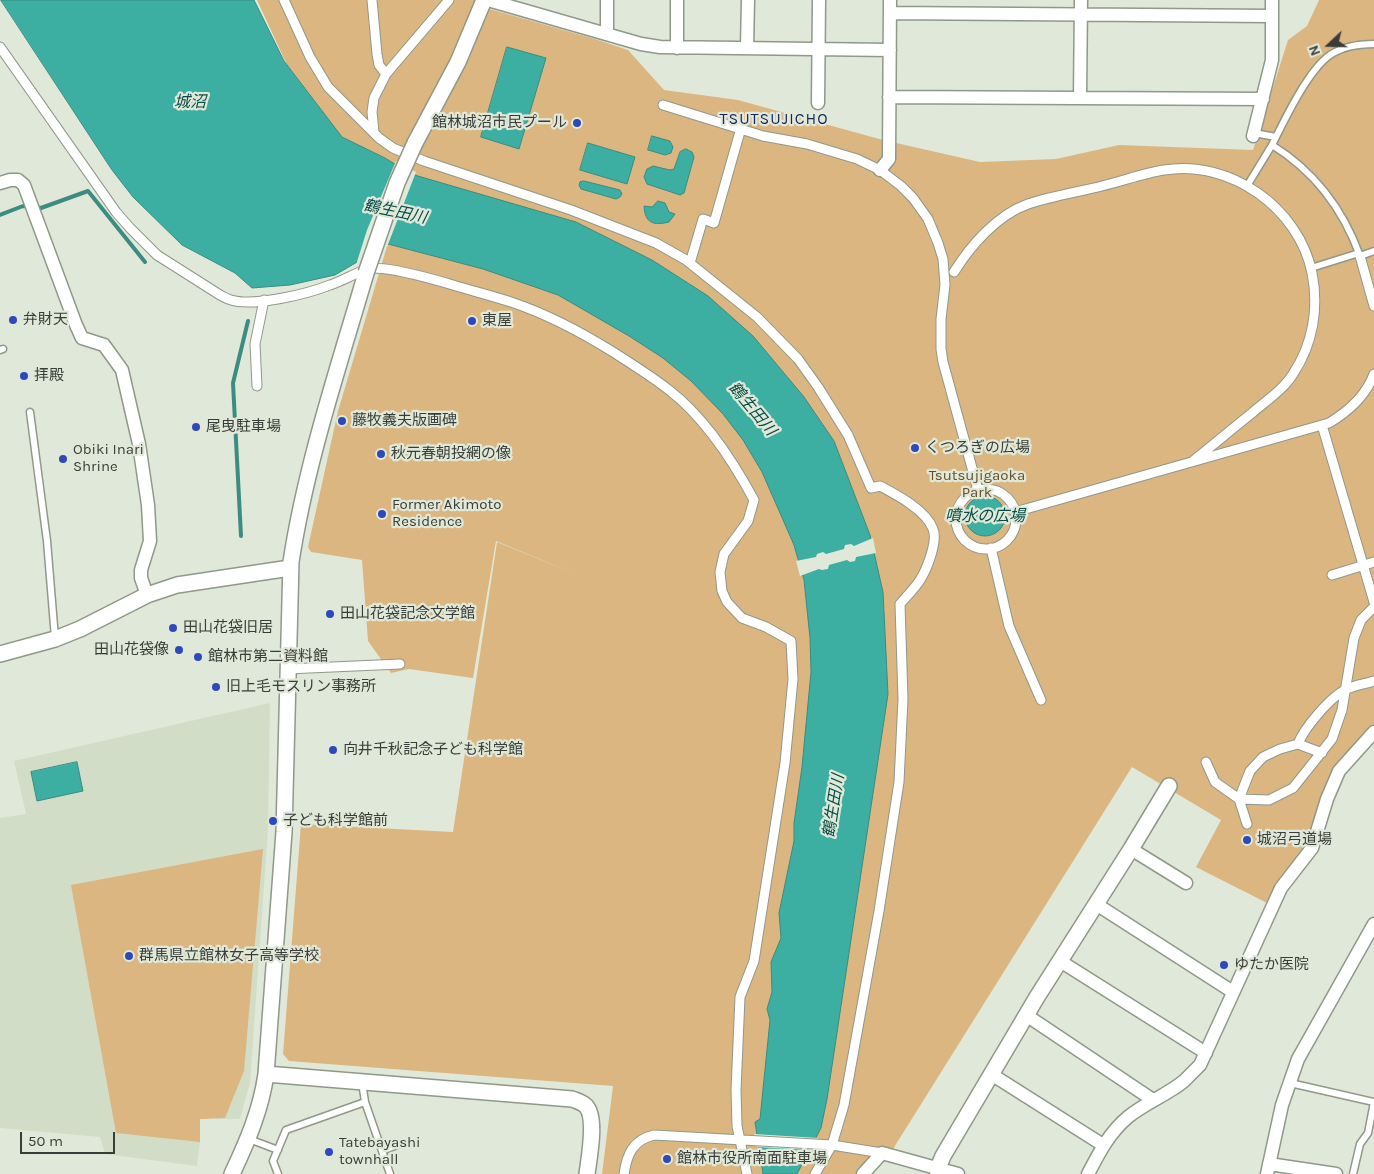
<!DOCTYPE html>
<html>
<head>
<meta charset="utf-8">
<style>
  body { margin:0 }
  #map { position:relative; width:1374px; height:1174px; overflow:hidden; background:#e0e9d9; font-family:Karla,sans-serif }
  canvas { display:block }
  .north { position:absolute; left:1304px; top:20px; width:50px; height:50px; -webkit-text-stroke:4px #e0e9d9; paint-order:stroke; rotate:249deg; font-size:14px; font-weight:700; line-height:20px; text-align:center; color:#3a3d37 }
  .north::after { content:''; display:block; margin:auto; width:18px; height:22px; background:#3a3d37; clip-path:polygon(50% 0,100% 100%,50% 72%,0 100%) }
  .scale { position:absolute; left:20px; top:1132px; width:95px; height:22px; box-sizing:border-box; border:2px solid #3a3d37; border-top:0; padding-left:6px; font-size:15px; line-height:18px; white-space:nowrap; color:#3a3d37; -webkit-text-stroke:4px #e0e9d9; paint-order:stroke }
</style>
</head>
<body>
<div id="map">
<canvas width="1374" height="1174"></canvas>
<div class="north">N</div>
<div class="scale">50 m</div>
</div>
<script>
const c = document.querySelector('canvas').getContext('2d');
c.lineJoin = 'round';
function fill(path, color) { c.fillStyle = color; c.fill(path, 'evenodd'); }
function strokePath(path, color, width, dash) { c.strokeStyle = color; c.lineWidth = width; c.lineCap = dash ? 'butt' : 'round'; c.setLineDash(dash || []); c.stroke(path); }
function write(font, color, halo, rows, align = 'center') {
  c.font = font + ' Karla,"Noto Sans JP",sans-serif'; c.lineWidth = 4.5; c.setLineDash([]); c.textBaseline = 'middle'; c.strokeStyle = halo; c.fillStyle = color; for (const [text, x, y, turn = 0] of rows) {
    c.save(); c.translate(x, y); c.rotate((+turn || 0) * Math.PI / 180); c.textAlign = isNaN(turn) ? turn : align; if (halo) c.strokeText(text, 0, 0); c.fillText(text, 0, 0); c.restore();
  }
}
const built = new Path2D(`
  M270,703L268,830L250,1083L240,1119H200V1142L197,1166L105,1154L100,1137L0,1128V818L26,814L14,761Z`);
const green = new Path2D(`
  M257,0H479V6L595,39L628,50L664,90L738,100L883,140L980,162L1056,159L1119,145L1253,150L1288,40L1307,26L1319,0H1374V724L1354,745L1334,769L1307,845L1269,904L1196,867L1221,820L1132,767L893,1149L857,1174H602L613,1086L289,1061L283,1054L301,824L453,832L497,542L578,575L496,541L473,678L409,669L391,673L368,641L362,560L311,552L308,547L338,411L393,226L385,158L341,137L287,65Z
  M263,849L244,1071L225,1118L200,1119V1142L116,1133L71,885Z`);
const water = new Path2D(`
  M1,0H254L284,61L342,137L385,158L411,174L576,222L652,260L708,296L753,336L804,397L834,441L870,535L883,592L888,694L827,1099L821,1128L797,1174H763L755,1122L760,1119L770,1020L767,1009L772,992L771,962L781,938L779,913L794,841V823L802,767L811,672L810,638L804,580L794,545L762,472L743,440L723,414L691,381L663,358L629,336L558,295L483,269L388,244L335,275L290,285L252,288L235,273L182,245L133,197L112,170Z
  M507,47L546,58L519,149L481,137Z
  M652,136L670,141L673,147L671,153L665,155L648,150Z
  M588,143L635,157L627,184L580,170Z
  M686,149L692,152L694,157L684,193L680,195L647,184L644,177L647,169L653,166L670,170L674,169L680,152Z
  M584,181L620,190L622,194L620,197L616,199L581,189L579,185L580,182Z
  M658,201L665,203L669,212L675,214L669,222C653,226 645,223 644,206L652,207Z
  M965 516a20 20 0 1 1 40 0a20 20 0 1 1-40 0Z
  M77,762L83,791L37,801L31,772Z`);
const pier = new Path2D(`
  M396,161L416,172L387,247L356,265L367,230Z
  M873,538L876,553L856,557L855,561L850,562L847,560L829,565L828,569L822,570L819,569L800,576L796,561L816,557L817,554L823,552L826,554L844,549L845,545L851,544L854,546Z
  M754,1134L818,1138L812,1150L757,1147Z`);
const stream = new Path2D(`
  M36,207L41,208L88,191L145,262
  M0,215L23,206L29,207
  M241,536L233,383L248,321`);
const service = new Path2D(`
  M1374,44C1360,44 1342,47 1330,55C1308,70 1284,121 1272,145C1314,171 1343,209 1360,256L1374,251
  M1254,133L1276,137
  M1247,186L1272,145
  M1311,268L1359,253
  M0,350L3,349
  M30,412L47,541L55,638
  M362,1082L365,1102L390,1174
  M1290,1083L1374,1102
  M249,1139L278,1150
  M382,1151L399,1144
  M278,1174L273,1161L286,1130L365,1102
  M1353,1174L1360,1144L1368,1133L1374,1102`);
const pedestrian = new Path2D(`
  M284,0L310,57L328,87L379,138L393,148L424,161L571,210L656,243L686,260L757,317L798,359L818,387L848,435L871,488L880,486C897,495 926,510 933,529C938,541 927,569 920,580C915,588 907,596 900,604L903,699L899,782L879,911L844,1105L832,1145L815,1174
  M372,0L377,54L379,65L386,74
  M0,47L116,212L130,228L157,255L220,295C224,297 227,299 231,300C254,307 307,294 330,285C343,281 356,272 369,269C385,265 436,280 453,285C473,291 492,296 511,302C547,314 581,332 613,352C632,364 651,376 669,390C704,417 733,461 754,500L748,521L724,554L720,572L722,591L727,602L742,618L766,627L791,641L793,679L785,763L754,961L740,997L736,1090L737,1126L747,1174
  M663,105L763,136L807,144L857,159L880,170L901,186L913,198L928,219L938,243L943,259L945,285L941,319V349L943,362L978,490
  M374,132L372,112L374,98L386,74L449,0
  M1360,256L1374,306
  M690,263L703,219L714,223L741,128
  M954,272C971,245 997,215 1028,204C1052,196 1078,192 1102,186C1123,181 1144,173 1164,170C1230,159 1299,208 1312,273C1319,308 1313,344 1293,374C1283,390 1266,401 1252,413C1232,429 1213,445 1193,461
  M257,386L255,344L264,300
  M1322,425L1374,602
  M956 519a30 30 0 1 1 60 0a30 30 0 1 1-60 0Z
  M1015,512L1329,423C1349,411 1366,396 1374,374
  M991,548L1009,626L1041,700
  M1332,575L1374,562
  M287,669L400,664
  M1298,744L1322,753
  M1206,762L1215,782L1239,799L1269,800L1293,788L1332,739L1342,710L1354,638L1361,620L1374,607
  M1247,824L1239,799L1250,771L1263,757L1280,749L1298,744C1304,728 1331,696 1347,689C1356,685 1365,684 1374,681
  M624,1174C627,1154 633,1140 654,1135L832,1145L882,1153`);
const minor = new Path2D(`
  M488,0L641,44L660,47L890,50
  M890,13L1272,16
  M607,34V0
  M677,48V0
  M747,48L748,0
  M889,97L1263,99
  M1080,98L1081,0
  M818,103L819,0
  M1253,136L1272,60V0
  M880,170L889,159L890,0
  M0,183L10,180H18L24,185L76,325L82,338L104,345L122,370L139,444L148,505L150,541L141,570V578L147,595
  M1131,849L1186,883
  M1096,904L1233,992
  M1060,961L1206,1053
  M1026,1015L1153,1100
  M991,1074L1103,1145
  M1269,1164L1336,1174
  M863,1174L882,1153L958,1174
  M1088,1174C1099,1153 1109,1133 1128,1117C1145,1103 1167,1095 1184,1081C1189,1076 1195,1070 1200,1065L1281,888L1312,848L1327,799L1339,771L1374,732
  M1267,1174L1282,1105L1298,1059L1374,924`);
const tertiary = new Path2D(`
  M415,143L458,62L484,0
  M0,654L55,639L80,629L147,595L177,585L290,568
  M266,1074L572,1099C577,1101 582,1102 586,1106C597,1118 589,1158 587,1174
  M232,1174C247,1142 261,1110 266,1074L284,832L291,562C306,464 338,369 366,273
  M938,1174V1168L943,1156L1037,997L1131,849L1169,786`);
const tertiaryBridge = new Path2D(`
  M366,273L397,183L415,143`);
const markers = [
  [577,123,5,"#2e49ba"],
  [13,320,5,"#2e49ba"],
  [472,321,5,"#2e49ba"],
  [24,376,5,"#2e49ba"],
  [342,421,5,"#2e49ba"],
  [196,427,5,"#2e49ba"],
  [915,448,5,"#2e49ba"],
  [381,454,5,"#2e49ba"],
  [63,459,5,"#2e49ba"],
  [382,514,5,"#2e49ba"],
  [330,614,5,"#2e49ba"],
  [173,628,5,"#2e49ba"],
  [179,650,5,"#2e49ba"],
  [198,657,5,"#2e49ba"],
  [216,687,5,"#2e49ba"],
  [333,750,5,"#2e49ba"],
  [273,821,5,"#2e49ba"],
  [1247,840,5,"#2e49ba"],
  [129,956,5,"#2e49ba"],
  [1224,965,5,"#2e49ba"],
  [329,1152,5,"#2e49ba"],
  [667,1159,5,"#2e49ba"]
];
const poiNames = [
  ["館林城沼市民プール",567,123,"right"],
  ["弁財天",23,320],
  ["東屋",482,321],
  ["拝殿",34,376],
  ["藤牧義夫版画碑",352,421],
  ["尾曳駐車場",206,427],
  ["くつろぎの広場",925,448],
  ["Obiki Inari",73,450],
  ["Shrine",73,467],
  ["秋元春朝投網の像",391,454],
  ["Former Akimoto",392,505],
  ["Residence",392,522],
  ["田山花袋記念文学館",340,614],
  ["田山花袋旧居",183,628],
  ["田山花袋像",169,650,"right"],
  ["館林市第二資料館",208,657],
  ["旧上毛モスリン事務所",226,687],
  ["向井千秋記念子ども科学館",343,750],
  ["子ども科学館前",283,821],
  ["城沼弓道場",1257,840],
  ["群馬県立館林女子高等学校",139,956],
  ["ゆたか医院",1234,965],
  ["Tatebayashi",339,1143],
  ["townhall",339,1160],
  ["館林市役所南面駐車場",677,1159]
];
const parkNames = [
  ["Tsutsujigaoka",977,476],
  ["Park",977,493]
];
const waterNames = [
  ["城沼",190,102],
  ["鶴生田川",395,212,12],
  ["鶴生田川",752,409,50],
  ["噴水の広場",985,516],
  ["鶴生田川",834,806,-81]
];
const neighbourhoodNames = [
  ["TSUTSUJICHO",774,119]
];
fill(built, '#d2ddc7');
fill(green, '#dcb680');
fill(water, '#3caea2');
strokePath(water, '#3b8c82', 1);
fill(pier, '#e0e9d9');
strokePath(stream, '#3b8c82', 4);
strokePath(service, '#909889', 9);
strokePath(pedestrian, '#909889', 11);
strokePath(minor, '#909889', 15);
strokePath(tertiary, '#909889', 18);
strokePath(service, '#fff', 6);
strokePath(pedestrian, '#fff', 9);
strokePath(minor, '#fff', 12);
strokePath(tertiary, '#fff', 15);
strokePath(tertiaryBridge, '#909889', 18, []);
strokePath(tertiaryBridge, '#fff', 15);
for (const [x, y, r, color] of markers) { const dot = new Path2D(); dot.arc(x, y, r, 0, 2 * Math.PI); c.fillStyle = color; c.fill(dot); strokePath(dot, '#e0e9d9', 2); }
write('15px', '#3a3d37', '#e0e9d9', poiNames, 'left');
write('15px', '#674e28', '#e0e9d9', parkNames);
write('italic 16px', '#084c46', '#e0e9d9', waterNames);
c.letterSpacing = '1px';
write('16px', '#15245b', '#e0e9d9', neighbourhoodNames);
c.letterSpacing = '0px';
</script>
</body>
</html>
